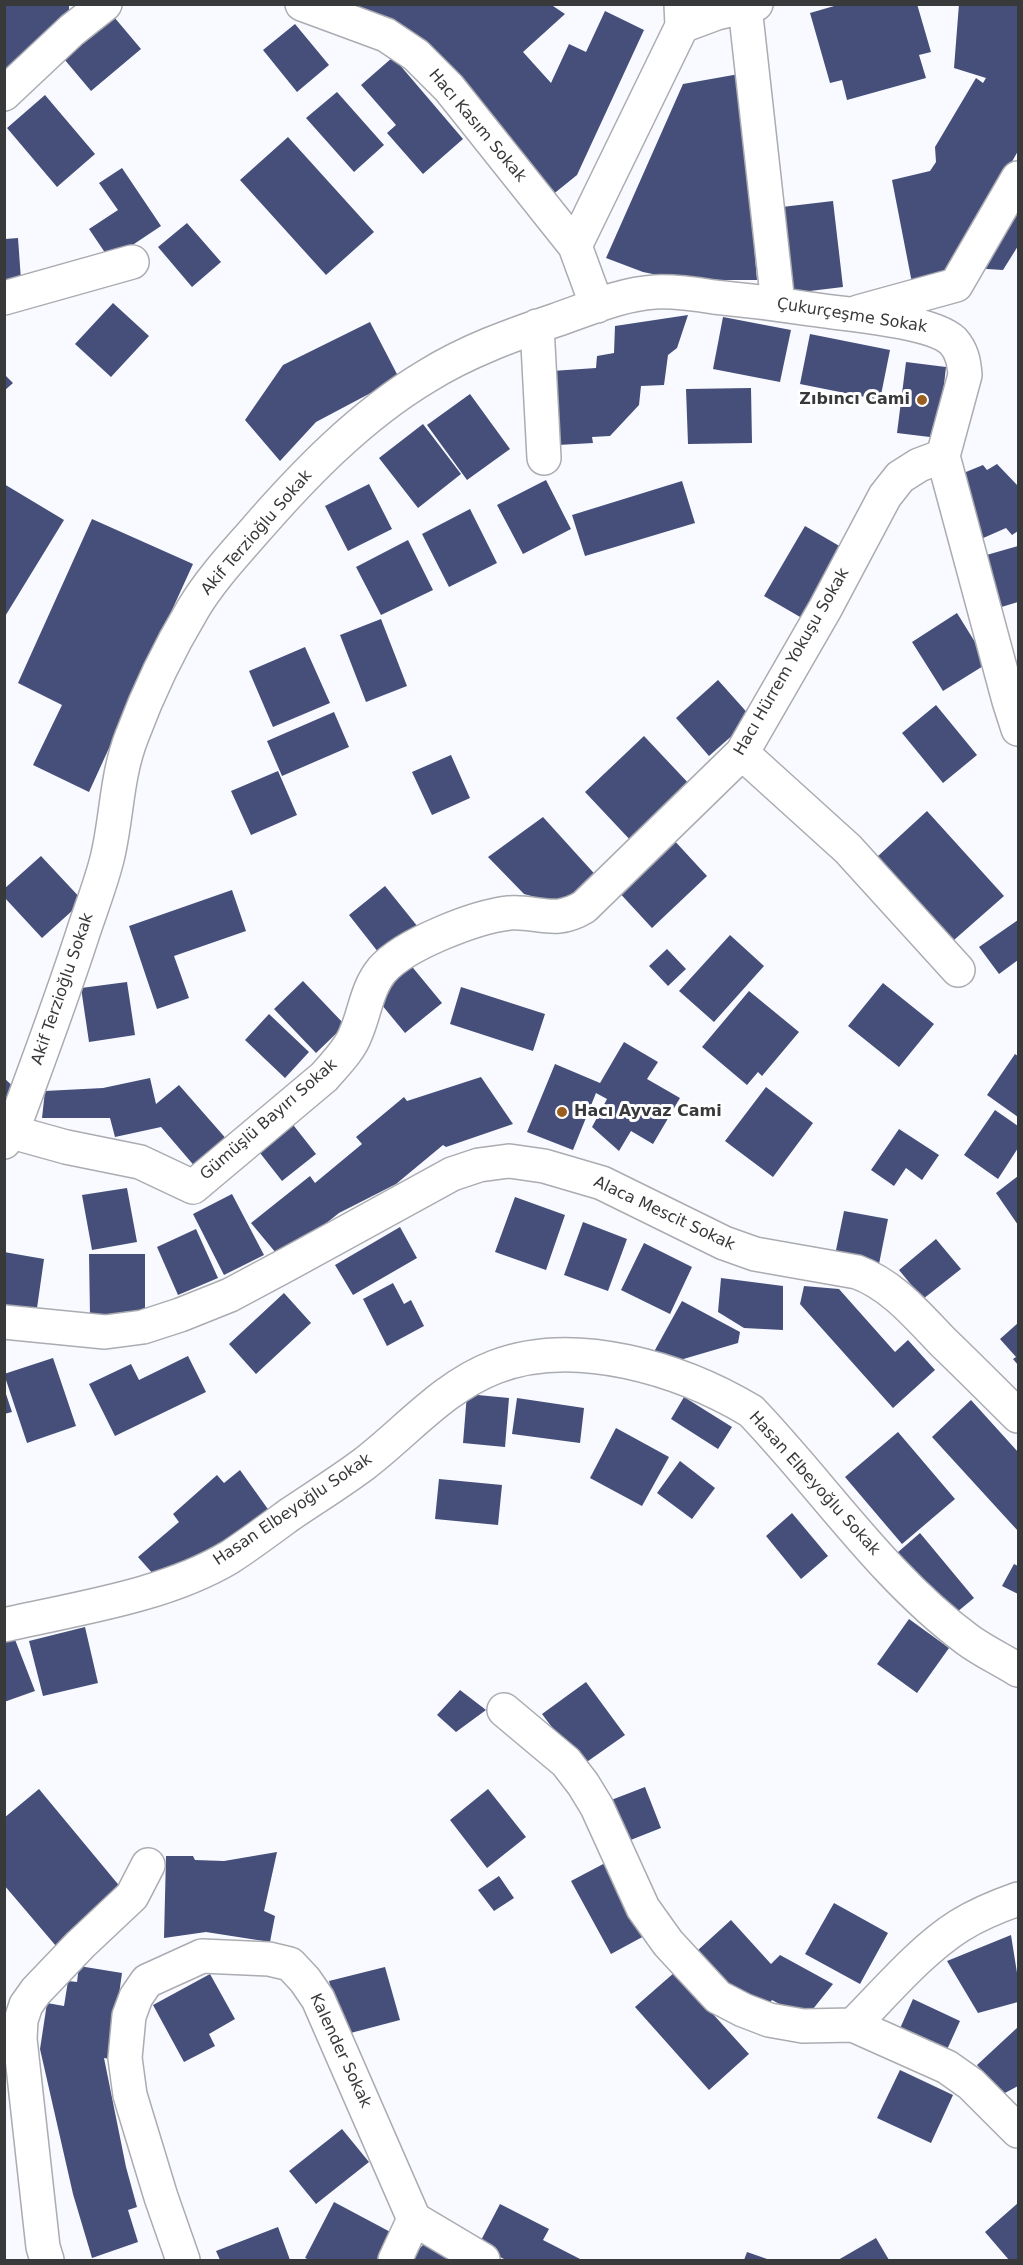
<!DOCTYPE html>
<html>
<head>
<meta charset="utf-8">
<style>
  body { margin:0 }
  #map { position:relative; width:1023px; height:2265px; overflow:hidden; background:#f8faff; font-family:"DejaVu Sans",sans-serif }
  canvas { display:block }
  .frame { position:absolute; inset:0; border:6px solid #38393b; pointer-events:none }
</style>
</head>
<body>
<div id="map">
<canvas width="1023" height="2265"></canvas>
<div class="frame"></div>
</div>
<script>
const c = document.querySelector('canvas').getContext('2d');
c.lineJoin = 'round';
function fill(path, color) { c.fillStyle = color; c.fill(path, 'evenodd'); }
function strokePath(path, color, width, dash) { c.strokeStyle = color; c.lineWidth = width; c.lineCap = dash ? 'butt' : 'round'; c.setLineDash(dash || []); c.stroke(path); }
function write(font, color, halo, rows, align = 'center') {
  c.font = font + ' "DejaVu Sans",sans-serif'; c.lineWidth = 6; c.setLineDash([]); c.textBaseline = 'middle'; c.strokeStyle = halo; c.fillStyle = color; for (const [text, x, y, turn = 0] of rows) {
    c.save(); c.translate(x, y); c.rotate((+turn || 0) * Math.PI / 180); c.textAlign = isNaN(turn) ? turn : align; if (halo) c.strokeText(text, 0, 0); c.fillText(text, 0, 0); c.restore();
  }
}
const building = new Path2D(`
  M4,4H69V20L4,75Z
  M345,4H550L565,14L523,52L551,83L569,44L586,52L605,11L644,30L577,175L551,196L429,48L410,30Z
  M841,4H917L931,52L919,55L926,78L847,100L842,80L830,83L810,13Z
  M959,4H1018V151L950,271L912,283L892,180L930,171L936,162L935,147L976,78L983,83L986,78L954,68Z
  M109,11L141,49L91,91L59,53Z
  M295,24L329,65L297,92L263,50Z
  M393,57L463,139L423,174L387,133L396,125L361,85Z
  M739,74L757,280H682L643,272L606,258L683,84Z
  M337,92L384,145L354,172L306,118Z
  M45,95L95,154L57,187L7,128Z
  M288,137L374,232L326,275L240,180Z
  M122,168L161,226L110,260L89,229L118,210L99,183Z
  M833,201L843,287L793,293L782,207Z
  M1011,204L1018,213V246L1003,270L972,268Z
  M187,223L221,262L192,287L158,247Z
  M18,238L21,280L5,282V239Z
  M113,303L149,336L111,377L75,344Z
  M688,315L677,348L668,355L664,385L641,386L639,405L610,436L592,437L593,443L558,445L552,371L596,368L597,356L614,353L615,326Z
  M723,317L791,330L780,382L713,369Z
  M370,322L399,378L316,422L280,461L245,420L283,365Z
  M810,334L890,350L880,400L800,384Z
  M906,362L946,367L938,438L897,433Z
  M4,374L13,383L4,391Z
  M751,388L752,443L688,444L686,389Z
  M470,394L510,449L467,480L427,425Z
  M423,424L461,474L418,508L379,458Z
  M997,464L1018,486V531L1012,535L1006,528L981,539L961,474L983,465L987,470Z
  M546,480L571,529L523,554L497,505Z
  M682,481L695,523L585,556L572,515Z
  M4,484L64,520L4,618Z
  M369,484L392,529L348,551L325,506Z
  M470,509L497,563L449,587L422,534Z
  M92,519L193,564L89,792L33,765L62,705L18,683Z
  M805,526L848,551L807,621L764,596Z
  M408,540L433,590L381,615L356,567Z
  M1018,546V602L998,608L983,556Z
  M957,613L988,663L943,691L912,642Z
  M381,619L407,686L366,702L340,635Z
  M305,647L330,703L273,727L249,671Z
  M718,680L752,718L709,756L676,718Z
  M936,705L977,755L943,783L902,733Z
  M334,712L349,747L282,776L267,741Z
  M644,736L692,787L633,843L585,792Z
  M451,755L470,798L432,815L412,772Z
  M278,771L297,815L251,835L231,791Z
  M927,811L1004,896L954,940L877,857Z
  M543,817L601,881L564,905L524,894L488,857Z
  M672,838L707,876L652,928L616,889Z
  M41,856L83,901L42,938L4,897V889Z
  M385,886L418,927L382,957L349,915Z
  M232,890L246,931L174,956L189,998L157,1009L129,926Z
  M1018,920V960L999,974L979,947Z
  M730,935L764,966L714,1022L679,991Z
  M667,949L686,969L668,986L649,966Z
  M409,963L442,1003L405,1033L372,993Z
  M303,981L345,1025L316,1053L274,1009Z
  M127,982L135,1035L89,1042L81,988Z
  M883,983L934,1024L899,1067L848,1026Z
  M461,987L545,1014L533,1051L450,1024Z
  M749,991L799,1032L762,1076L758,1072L747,1085L702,1047Z
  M269,1014L309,1052L285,1078L245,1040Z
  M624,1042L658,1062L647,1079L680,1098L653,1144L631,1131L619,1151L592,1127L607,1099L596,1093L573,1150L527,1132L555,1064L600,1083Z
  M1015,1054L1018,1056V1117L987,1095Z
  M481,1077L513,1124L446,1147L443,1145L396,1184L339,1213L281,1259L251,1223L310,1176L315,1183L362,1144L356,1137L404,1097L407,1101Z
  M4,1078L16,1089L4,1101Z
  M150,1078L156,1104L179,1085L229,1142L197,1169L161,1127L115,1137L110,1118H42L45,1091L103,1088Z
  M766,1087L813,1123L773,1177L725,1141Z
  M995,1110L1018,1126V1148L998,1179L964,1155Z
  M287,1117L316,1154L282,1181L253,1144Z
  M899,1129L939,1155L922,1180L906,1168L894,1186L871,1170Z
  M1018,1176V1225L996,1193Z
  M127,1188L137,1242L92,1250L82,1195Z
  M232,1194L264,1255L224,1275L193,1214Z
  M515,1197L565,1215L546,1270L495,1252Z
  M844,1211L888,1219L879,1264L835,1255Z
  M583,1222L627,1239L608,1291L564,1275Z
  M400,1227L417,1258L353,1295L335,1265Z
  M196,1229L218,1278L178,1295L157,1247Z
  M936,1239L961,1269L923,1299L899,1270Z
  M644,1243L692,1267L670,1314L621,1290Z
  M4,1252L44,1259L36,1315L4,1310Z
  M89,1254H145V1315H90Z
  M721,1278L783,1286V1330L744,1328L718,1312Z
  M393,1283L404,1304L411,1300L424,1326L387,1346L363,1299Z
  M804,1286L839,1289L895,1352L908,1340L935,1370L893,1408L800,1304Z
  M284,1293L311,1323L256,1374L229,1344Z
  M682,1301L740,1332L738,1343L680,1360L650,1359Z
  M1018,1323V1365L1013,1359L1016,1357L1000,1339Z
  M188,1356L206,1392L115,1436L89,1384L131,1364L139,1380Z
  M53,1358L76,1426L27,1443L4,1374Z
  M4,1388L12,1412L4,1414Z
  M467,1394L509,1398L505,1447L463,1443Z
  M684,1397L732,1427L718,1449L671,1419Z
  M517,1398L584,1408L580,1443L512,1434Z
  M971,1400L1018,1452V1531L932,1437Z
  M616,1428L669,1457L642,1506L590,1478Z
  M898,1432L955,1499L902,1544L845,1477Z
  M680,1461L715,1488L692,1519L657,1493Z
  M240,1470L270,1512L210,1551L154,1575L138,1557L179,1522L173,1514L217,1475L224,1483Z
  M439,1479L502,1485L498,1525L435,1519Z
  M792,1513L828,1556L801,1579L766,1536Z
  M920,1533L974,1598L951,1617L897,1553Z
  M1014,1564L1018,1566V1594L1002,1586Z
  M909,1619L949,1648L917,1693L877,1664Z
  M85,1627L98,1683L43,1696L29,1641Z
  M14,1637L35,1691L4,1702V1641Z
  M586,1682L625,1735L581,1766L542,1714Z
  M460,1690L486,1710L456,1732L437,1715Z
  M645,1787L661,1828L623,1843L606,1802Z
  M39,1789L122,1889L56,1946L4,1885V1818Z
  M488,1789L526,1837L487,1868L450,1820Z
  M277,1852L264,1911L275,1916L270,1942L206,1932L164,1938L166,1856H193L195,1860L224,1861Z
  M607,1862L646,1935L611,1954L571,1881Z
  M499,1876L514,1898L494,1911L478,1890Z
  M834,1903L888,1933L860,1984L805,1954Z
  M731,1920L771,1964L780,1955L833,1984L809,2014L800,2015L772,2000L768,2005L740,1995L698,1950Z
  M1011,1935L1018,1979V2002L978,2013L947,1961Z
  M79,1966L122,1973L110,2059L104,2058L126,2167L137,2207L128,2210L138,2242L92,2258L73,2194L40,2049L47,2003L64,2006L68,1981L77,1982Z
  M385,1967L400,2020L343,2035L329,1981Z
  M675,1972L749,2054L709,2090L635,2007Z
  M210,1974L235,2019L209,2034L215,2046L184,2062L153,2005Z
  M913,1999L960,2021L945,2054L898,2033Z
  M1018,2027V2086L1003,2094L977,2065Z
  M900,2070L953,2095L931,2143L877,2118Z
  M342,2129L369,2162L316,2204L289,2171Z
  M334,2202L396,2235L383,2260H310L305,2258Z
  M1018,2203V2260H1009L985,2232Z
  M500,2204L549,2229L543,2240L582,2260H506L478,2246Z
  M278,2227L290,2260H220L216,2251Z
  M876,2238L889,2260H838Z
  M425,2243L462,2260H408Z
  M747,2252L770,2260H744Z`);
const minor = new Path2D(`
  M302,4L386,35L416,55L449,88L575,246L597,306
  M745,7L778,304
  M682,26L717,13L756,4
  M4,94L72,30L105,4
  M575,246L682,26L681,4
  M4,298L132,262
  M858,312L956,285L1018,178
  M537,326L544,458
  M742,753L848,849L958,970
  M12,1132L66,1147L140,1162L193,1187L324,1077C335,1064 350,1050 356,1033C365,1012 367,988 382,970C405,944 475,917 509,913C540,911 554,925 584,907L742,753L825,609L885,496L900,477L919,465L943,456
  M4,1142L12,1132C37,1065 62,998 84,930C92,906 101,883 107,859C117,819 116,776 132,736C148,693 169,649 193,609C209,582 231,558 252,534C303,475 360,416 427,376C467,351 512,335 556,320C588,309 621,294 655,292C675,291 695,294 714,297C746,300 778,304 810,309C842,314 931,320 953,341C962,351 964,362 965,375L943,456L1009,701L1018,729
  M4,1322L105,1332L143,1327L180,1315L230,1295L288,1264L452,1174L479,1165L509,1161L544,1166L602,1183L724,1243L755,1254L857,1272C892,1285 916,1314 942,1341C968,1366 993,1391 1018,1416
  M4,1625C78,1608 165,1596 230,1557C250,1544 270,1529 289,1515C314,1498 340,1482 364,1464C407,1431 443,1387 495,1367C575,1336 681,1369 751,1411C823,1486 883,1577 968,1640C983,1651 1002,1660 1018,1670
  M504,1710L566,1762L583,1784L597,1807L643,1908L668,1943L718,1997L743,2010L769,2020L803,2026L853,2025C885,1993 921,1950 959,1926C978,1914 998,1906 1018,1899
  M853,2025L947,2067L971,2084L1018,2131
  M414,2219L483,2260
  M47,2260L43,2247L20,2039L21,2020L26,2005L36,1991L80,1945L132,1896L148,1865
  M183,2260L161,2197L130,2095L125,2058L129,2016L136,1997L147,1981L202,1956L269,1959L290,1964L305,1980L318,1999L414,2219
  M395,2260L414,2219`);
const markers = [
  [922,400,6,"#9a5f20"],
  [562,1112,6,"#9a5f20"]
];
const streetNames = [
  ["Hacı Kasım Sokak",477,126,50],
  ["Çukurçeşme Sokak",852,316,9],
  ["Akif Terzioğlu Sokak",257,533,-49],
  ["Hacı Hürrem Yokuşu Sokak",792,662,-60],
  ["Akif Terzioğlu Sokak",63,989,-71],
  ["Gümüşlü Bayırı Sokak",269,1120,-41],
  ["Alaca Mescit Sokak",664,1214,25],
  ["Hasan Elbeyoğlu Sokak",814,1484,48],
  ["Hasan Elbeyoğlu Sokak",293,1510,-34],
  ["Kalender Sokak",340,2051,65]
];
const poiNames = [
  ["Zıbıncı Cami",910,400],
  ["Hacı Ayvaz Cami",574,1112,"left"]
];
fill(building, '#454f7a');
strokePath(minor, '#abacb1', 36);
strokePath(minor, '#fff', 33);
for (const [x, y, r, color] of markers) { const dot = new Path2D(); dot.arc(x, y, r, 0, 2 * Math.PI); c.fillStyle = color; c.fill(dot); strokePath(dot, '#fff', 2); }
write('16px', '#38393b', '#fff', streetNames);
write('bold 16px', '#38393b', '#fff', poiNames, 'right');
</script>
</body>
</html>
